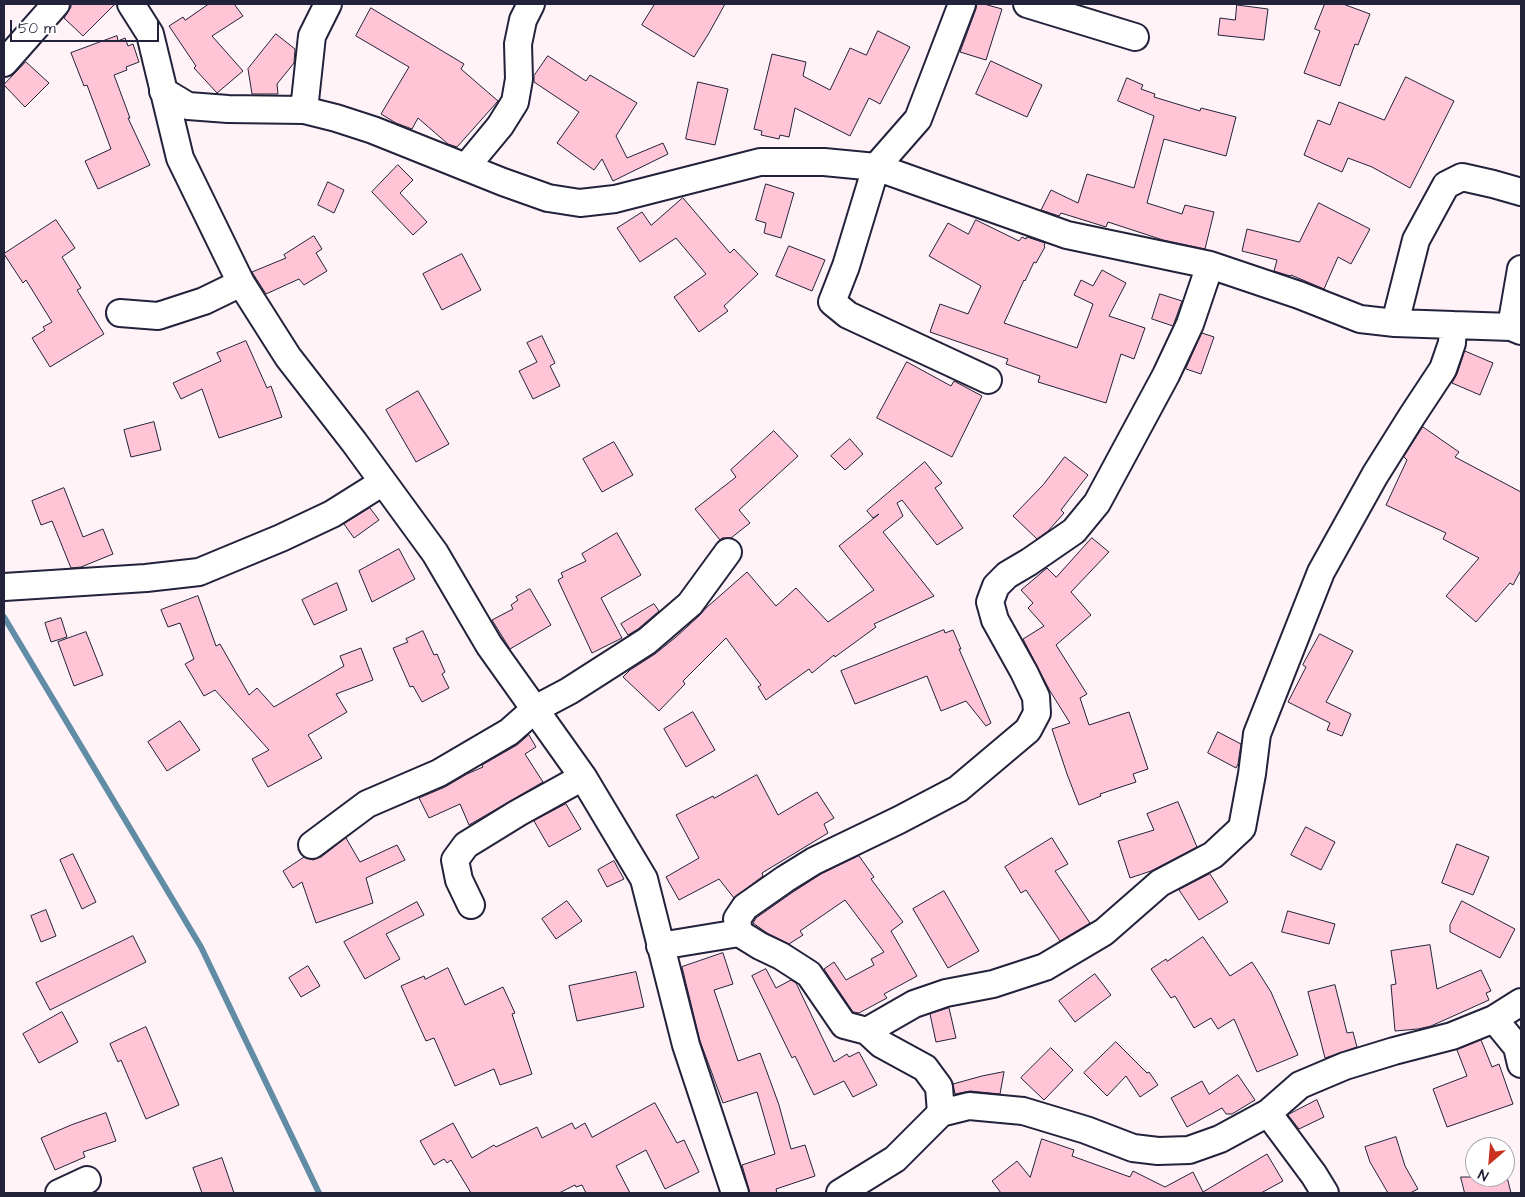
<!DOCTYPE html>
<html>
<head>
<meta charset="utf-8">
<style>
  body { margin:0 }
  #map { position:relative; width:1525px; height:1197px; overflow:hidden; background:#fff3f7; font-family:"Architects Daughter",sans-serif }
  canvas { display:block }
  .frame { position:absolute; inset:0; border:5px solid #22223b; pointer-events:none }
  .north { position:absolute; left:1465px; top:1137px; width:50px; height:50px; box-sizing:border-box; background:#fff; border:1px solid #a7a7b1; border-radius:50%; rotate:207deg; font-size:14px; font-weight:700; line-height:20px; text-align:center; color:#22223b }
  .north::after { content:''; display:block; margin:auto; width:18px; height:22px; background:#c8321e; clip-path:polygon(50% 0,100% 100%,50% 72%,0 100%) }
  .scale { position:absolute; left:10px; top:20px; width:149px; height:22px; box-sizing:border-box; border:2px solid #22223b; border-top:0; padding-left:6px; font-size:15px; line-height:18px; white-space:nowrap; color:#22223b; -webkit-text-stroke:4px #fff; paint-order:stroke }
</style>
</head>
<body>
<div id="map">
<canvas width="1525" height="1197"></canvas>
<div class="frame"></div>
<div class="north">N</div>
<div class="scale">50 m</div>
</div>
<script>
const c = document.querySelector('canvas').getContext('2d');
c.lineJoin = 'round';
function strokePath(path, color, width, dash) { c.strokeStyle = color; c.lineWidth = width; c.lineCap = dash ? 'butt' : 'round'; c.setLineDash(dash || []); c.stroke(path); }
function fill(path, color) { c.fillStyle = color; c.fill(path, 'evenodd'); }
const stream = new Path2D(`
  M4,617L201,947L319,1193`);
const building = new Path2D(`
  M71,4H115L83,36L64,18L71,7Z
  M209,4H234L243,16L212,36L243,71L217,93L194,68L196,66L169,26L183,17L185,20Z
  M655,4H725L709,33L694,57L642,25Z
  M977,4H984L1002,9L986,60L960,52L976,9Z
  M1325,4H1343L1370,14L1358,45L1355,44L1340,86L1304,73L1320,31L1315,29Z
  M1237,5L1268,9L1264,40L1218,35L1220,18L1235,20Z
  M371,8L464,64L461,69L498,101L457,147L448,144L418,118L412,129L396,123L381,114L409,67L356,36Z
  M878,31L910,47L880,104L869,98L850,136L795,108L789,137L780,135L779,139L761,135L762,131L754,129L772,54L806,62L803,76L830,90L850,48L866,55Z
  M276,34L295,49L294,63L277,84L278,94H252L248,69Z
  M117,36L118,41L125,38L128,46L133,44L139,62L126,67L127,70L114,75L130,118H128L150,165L98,189L85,161L111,149L87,85L84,86L71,53Z
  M548,56L586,81L590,75L637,103L616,136L627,158L663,143L668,154L613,181L602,159L594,170L557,143L579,112L534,82V76Z
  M991,61L1042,85L1027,117L976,94Z
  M26,62L49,83L25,107L4,85Z
  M1406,77L1454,101L1410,188L1372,167L1348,158L1342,172L1304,155L1318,120L1330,125L1339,102L1384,120Z
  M1127,78L1143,85L1141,89L1155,94L1154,97L1200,111L1201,108L1236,117L1226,156L1164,139L1147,203L1182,214L1185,205L1214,212L1205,249L1163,240L1108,222L1106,227L1061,213L1059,216L1041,210L1051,190L1078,203L1087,174L1134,188L1154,116L1118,101Z
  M698,82L728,89L715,145L686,139Z
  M398,165L413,180L400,193L427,222L413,235L372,192Z
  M328,182L344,190L334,213L318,205Z
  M766,184L794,193L781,238L764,233L766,223L756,220Z
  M683,198L730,253L734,249L758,274L724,306L728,311L699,332L674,297L706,274L676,238L640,262L617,228L642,212L651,225Z
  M1319,203L1370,229L1351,264L1338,257L1324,289L1291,275L1290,276L1274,271L1277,260L1242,251L1247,229L1299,242Z
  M56,220L75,248L62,257L81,288L77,290L104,334L50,367L32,338L45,330L43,327L52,322L26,280L23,283L4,254Z
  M976,220L1019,241L1022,237L1026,239L1027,237L1045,243L1044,246L1045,247L1036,263L1034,262L1025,281L1024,280L1004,323L1077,348L1093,304L1074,295L1081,280L1093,286L1102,270L1126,283L1109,316L1145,328L1134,359L1121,354L1106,403L1038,382L1040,376L1006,364L1008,359L930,332L940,304L968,314L981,286L929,256L948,223L968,234Z
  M314,236L322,249L316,253L327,271L304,285L299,279L266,294L252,272L286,258L284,255Z
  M789,246L825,260L812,291L776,276Z
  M462,254L481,290L442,310L423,274Z
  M1160,294L1182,301L1173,326L1152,319Z
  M1202,333L1214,337L1201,374L1186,369Z
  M542,336L555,363L550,366L560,386L533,399L519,371L537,362L527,343Z
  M246,341L267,388L271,386L282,417L219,438L202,389L181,399L173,383L221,361L217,353Z
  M1465,351L1493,363L1480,395L1452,383L1457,374Z
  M907,362L951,386L954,381L982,396L952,457L877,418Z
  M418,391L449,444L416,462L386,410Z
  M154,422L161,450L131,457L124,430Z
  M1423,427L1459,452L1455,457L1521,492V570L1513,585L1510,583L1476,622L1446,596L1479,558L1443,539L1446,533L1386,505L1407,460L1404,457Z
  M774,431L798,456L739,510L750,523L731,538H722L720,540L695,509L736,477L731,470Z
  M850,439L863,454L845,470L831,456Z
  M614,442L633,475L602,492L583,459Z
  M1065,457L1088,475L1061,510L1064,513L1048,531L1037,539L1013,516L1043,485Z
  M925,462L942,483L935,488L963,528L937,545L902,500L897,503L903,516L883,532L934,596L874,624L876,627L835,657L834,655L812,673L809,669L766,700L758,687L761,685L726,638L683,681L685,684L659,711L623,677L630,670L655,654L676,637L700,615L706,608L747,572L776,606L796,588L828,622L874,590L839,546L879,514L873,518L867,511Z
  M64,488L83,537L103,529L113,554L81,567L71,568L52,521L41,525L32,501Z
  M370,508L379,520L354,538L344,524Z
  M617,533L641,575L601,598L622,638L592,653L558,580L563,577L561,573L586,561L582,554Z
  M1092,538L1109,552L1071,592L1091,615L1056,645L1087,694L1080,698L1089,725L1129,712L1148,769L1133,774L1136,782L1100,794L1101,796L1079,805L1067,774L1052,729L1070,723L1050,691L1023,639L1044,626L1028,608L1033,603L1021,590L1047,568L1056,577Z
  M399,549L415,579L372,602L359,571Z
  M337,583L347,610L314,625L302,600Z
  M530,589L551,625L510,649L492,620L513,609L511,605L518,600L516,597Z
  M198,596L216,646L220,644L249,695L257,688L274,707L344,666L340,656L361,648L373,680L336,694L347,712L308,735L322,758L268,787L252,759L269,750L215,690L204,696L185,664L194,659L180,623L168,627L161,610Z
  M654,604L659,611L638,629L628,635L621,624Z
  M61,618L67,637L51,642L45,623Z
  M944,630L945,633L953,630L961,649H959L991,723L986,726L966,701L941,711L927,676L855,704L841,671Z
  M423,631L434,655L437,654L445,672L442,674L449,688L422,702L413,686L410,687L393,648L408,642L406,639Z
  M86,632L103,675L74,686L58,642Z
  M1320,634L1353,651L1326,702L1351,714L1342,736L1327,730L1330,723L1288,702L1306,667L1303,665Z
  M693,712L715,750L686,767L664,729Z
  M180,721L200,750L167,771L148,742Z
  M1218,732L1241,744L1238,764L1236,768L1208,753Z
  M529,735L536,747L525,754L543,782L469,825L460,804L429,818L419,798L445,787L467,774L483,767L482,765L517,745Z
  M757,775L778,815L817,792L834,818L824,824L828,833L762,873L763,876L734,898L719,879L679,900L666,877L699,858L676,815L713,796L714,798Z
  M1178,802L1197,847L1151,871L1130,878L1118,841L1154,830L1147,814Z
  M566,804L581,829L549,847L534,821Z
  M1306,827L1335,842L1321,870L1291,855Z
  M346,838L360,862L397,845L405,860L366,878L373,903L316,923L302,882L293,888L283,871L304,857L313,860L321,857Z
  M1052,838L1068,864L1055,871L1090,923L1060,941L1026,890L1021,893L1005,867Z
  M1457,844L1489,857L1473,895L1442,883Z
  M73,854L96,902L82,909L60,860Z
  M859,856L874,877L871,879L903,922L891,931L917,976L884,994L887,998L859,1013L853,1012L824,969L834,962L846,980L874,965L871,959L884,952L845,900L800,931L803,935L789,944L767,933L753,923L756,918L793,892L821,874Z
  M614,861L624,879L607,887L598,870Z
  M1210,874L1228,902L1199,920L1179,890Z
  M944,891L979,951L948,968L913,909Z
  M567,901L582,921L556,939L542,919Z
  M1462,901L1515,929L1500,958L1450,932V925Z
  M417,902L424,915L386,934L400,959L365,979L344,942Z
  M46,910L56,936L41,942L31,916Z
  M1288,911L1335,924L1329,944L1282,932Z
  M133,936L146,962L50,1010L36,983Z
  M1203,937L1230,976L1252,962L1271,992L1298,1055L1257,1072L1234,1019L1218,1029L1211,1018L1194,1028L1175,996L1171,998L1151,969L1166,959L1167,961Z
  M1430,945L1437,989L1481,970L1491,991L1486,993L1489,1000L1431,1026L1418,1029L1395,1031L1391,985L1396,984L1391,951Z
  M723,953L733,984L714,990L738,1061L760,1053L779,1105L791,1149L805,1145L815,1176L776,1189L777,1193H750L742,1165L775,1154L757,1092L723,1103L700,1041L682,967Z
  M308,966L320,986L301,997L289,978Z
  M448,968L465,1005L503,987L515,1013L512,1014L532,1074L500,1085L494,1069L455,1086L434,1038L426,1041L401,986L424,976L425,979Z
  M766,969L776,988L791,980L796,983L834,1062L847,1054L849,1057L859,1052L877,1085L853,1097L844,1081L814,1095L795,1056L792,1058L752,976Z
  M636,972L644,1007L577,1021L569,986Z
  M1095,974L1111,995L1075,1022L1059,1001Z
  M1335,985L1347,1033L1353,1032L1357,1047L1325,1058L1308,992Z
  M949,1008L956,1038L936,1042L930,1014Z
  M62,1012L78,1042L39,1063L23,1034Z
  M146,1027L179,1105L146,1119L121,1060L118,1062L110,1044Z
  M1481,1040L1492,1067L1499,1064L1513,1104L1447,1127L1433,1089L1467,1076L1457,1050Z
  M1116,1042L1147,1073L1149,1072L1158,1085L1140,1097L1126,1076L1107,1096L1084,1073Z
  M1051,1048L1073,1070L1044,1100L1021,1078Z
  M1004,1072L1000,1094L970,1091L955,1094L953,1084L982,1076Z
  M1238,1075L1255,1100L1232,1114H1226L1222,1108L1187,1127L1171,1098L1202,1081L1209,1094Z
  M1317,1100L1324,1117L1299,1129L1288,1115Z
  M655,1103L677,1143L684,1140L699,1172L665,1189L646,1150L616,1166L630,1193H586L582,1185L576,1187L575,1185L559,1193H471L451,1160L447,1163L444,1159L434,1165L420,1141L453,1123L472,1158L494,1145L496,1147L537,1127L542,1138L572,1123L575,1129L585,1123L592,1137Z
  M106,1113L116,1141L83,1152L85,1157L55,1170L41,1138L71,1125Z
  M1396,1137L1405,1166L1418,1189L1410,1193H1388L1370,1162L1365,1147Z
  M1042,1139L1074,1150L1072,1156L1130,1177L1133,1171L1165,1187L1193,1172L1203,1192L1267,1154L1283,1181L1261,1193H1001L992,1181L1017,1161L1030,1177Z
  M222,1158L234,1193H202L193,1168Z
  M1461,1177H1507L1511,1193H1465Z`);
const minor = new Path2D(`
  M131,4L150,34L180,158L241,283L288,357L354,442L435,553L489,645L583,777L644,879L686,1045L735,1193
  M962,4L918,119L876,167L846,266L832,302L848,315L988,380
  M1027,4L1135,37
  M4,63L56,4
  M163,91L188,106L228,109L304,110L336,118L373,130L503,182L548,198L580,203L615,199L760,162H824L876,167L1067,235L1210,265L1299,295L1360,319L1395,323L1511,327L1521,331
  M304,110L312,36L328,4
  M466,167L500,126L515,102L519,79L518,44L523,20L531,4
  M120,313L158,316L204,301L241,283
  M1395,323L1416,240L1446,185L1462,177L1493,184L1521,192
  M1511,327L1521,269
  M4,587L146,578L199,572L281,538L332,514L383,482
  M312,845L367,804L439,773L509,732L535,709L569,691L647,641L690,604L728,552
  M471,905L459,880L455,860L466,845L518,813L583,777
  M739,933L737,919L745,907L785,879L814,861L899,820L958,789L1028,730L1037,713L1036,697L1024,672L995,620L990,602L996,586L1007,575L1029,562L1074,531L1097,503L1166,375L1190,324L1210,265
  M660,946L739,933L760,946L781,956L809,974L844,1025L867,1031L881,1044L925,1068L939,1087L941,1113
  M1494,1019L1517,1047L1521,1064
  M867,1031L914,1004L946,993L993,984L1045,967L1104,932L1160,883L1213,855L1242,828L1252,774L1257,734L1321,572L1375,475L1412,416L1443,369L1452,343L1453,325
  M1268,1113L1314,1175L1325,1193
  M59,1193L87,1180
  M840,1193L895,1159L941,1113L969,1106L1023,1111L1086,1130L1133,1148L1158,1151L1189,1150L1220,1139L1268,1113L1300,1085L1345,1066L1394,1051L1452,1036L1494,1019L1521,1002`);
strokePath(stream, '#618ca6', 6);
fill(building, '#ffc4d6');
strokePath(building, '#22223b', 1);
strokePath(minor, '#22223b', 30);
strokePath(minor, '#fff', 26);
</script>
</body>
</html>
